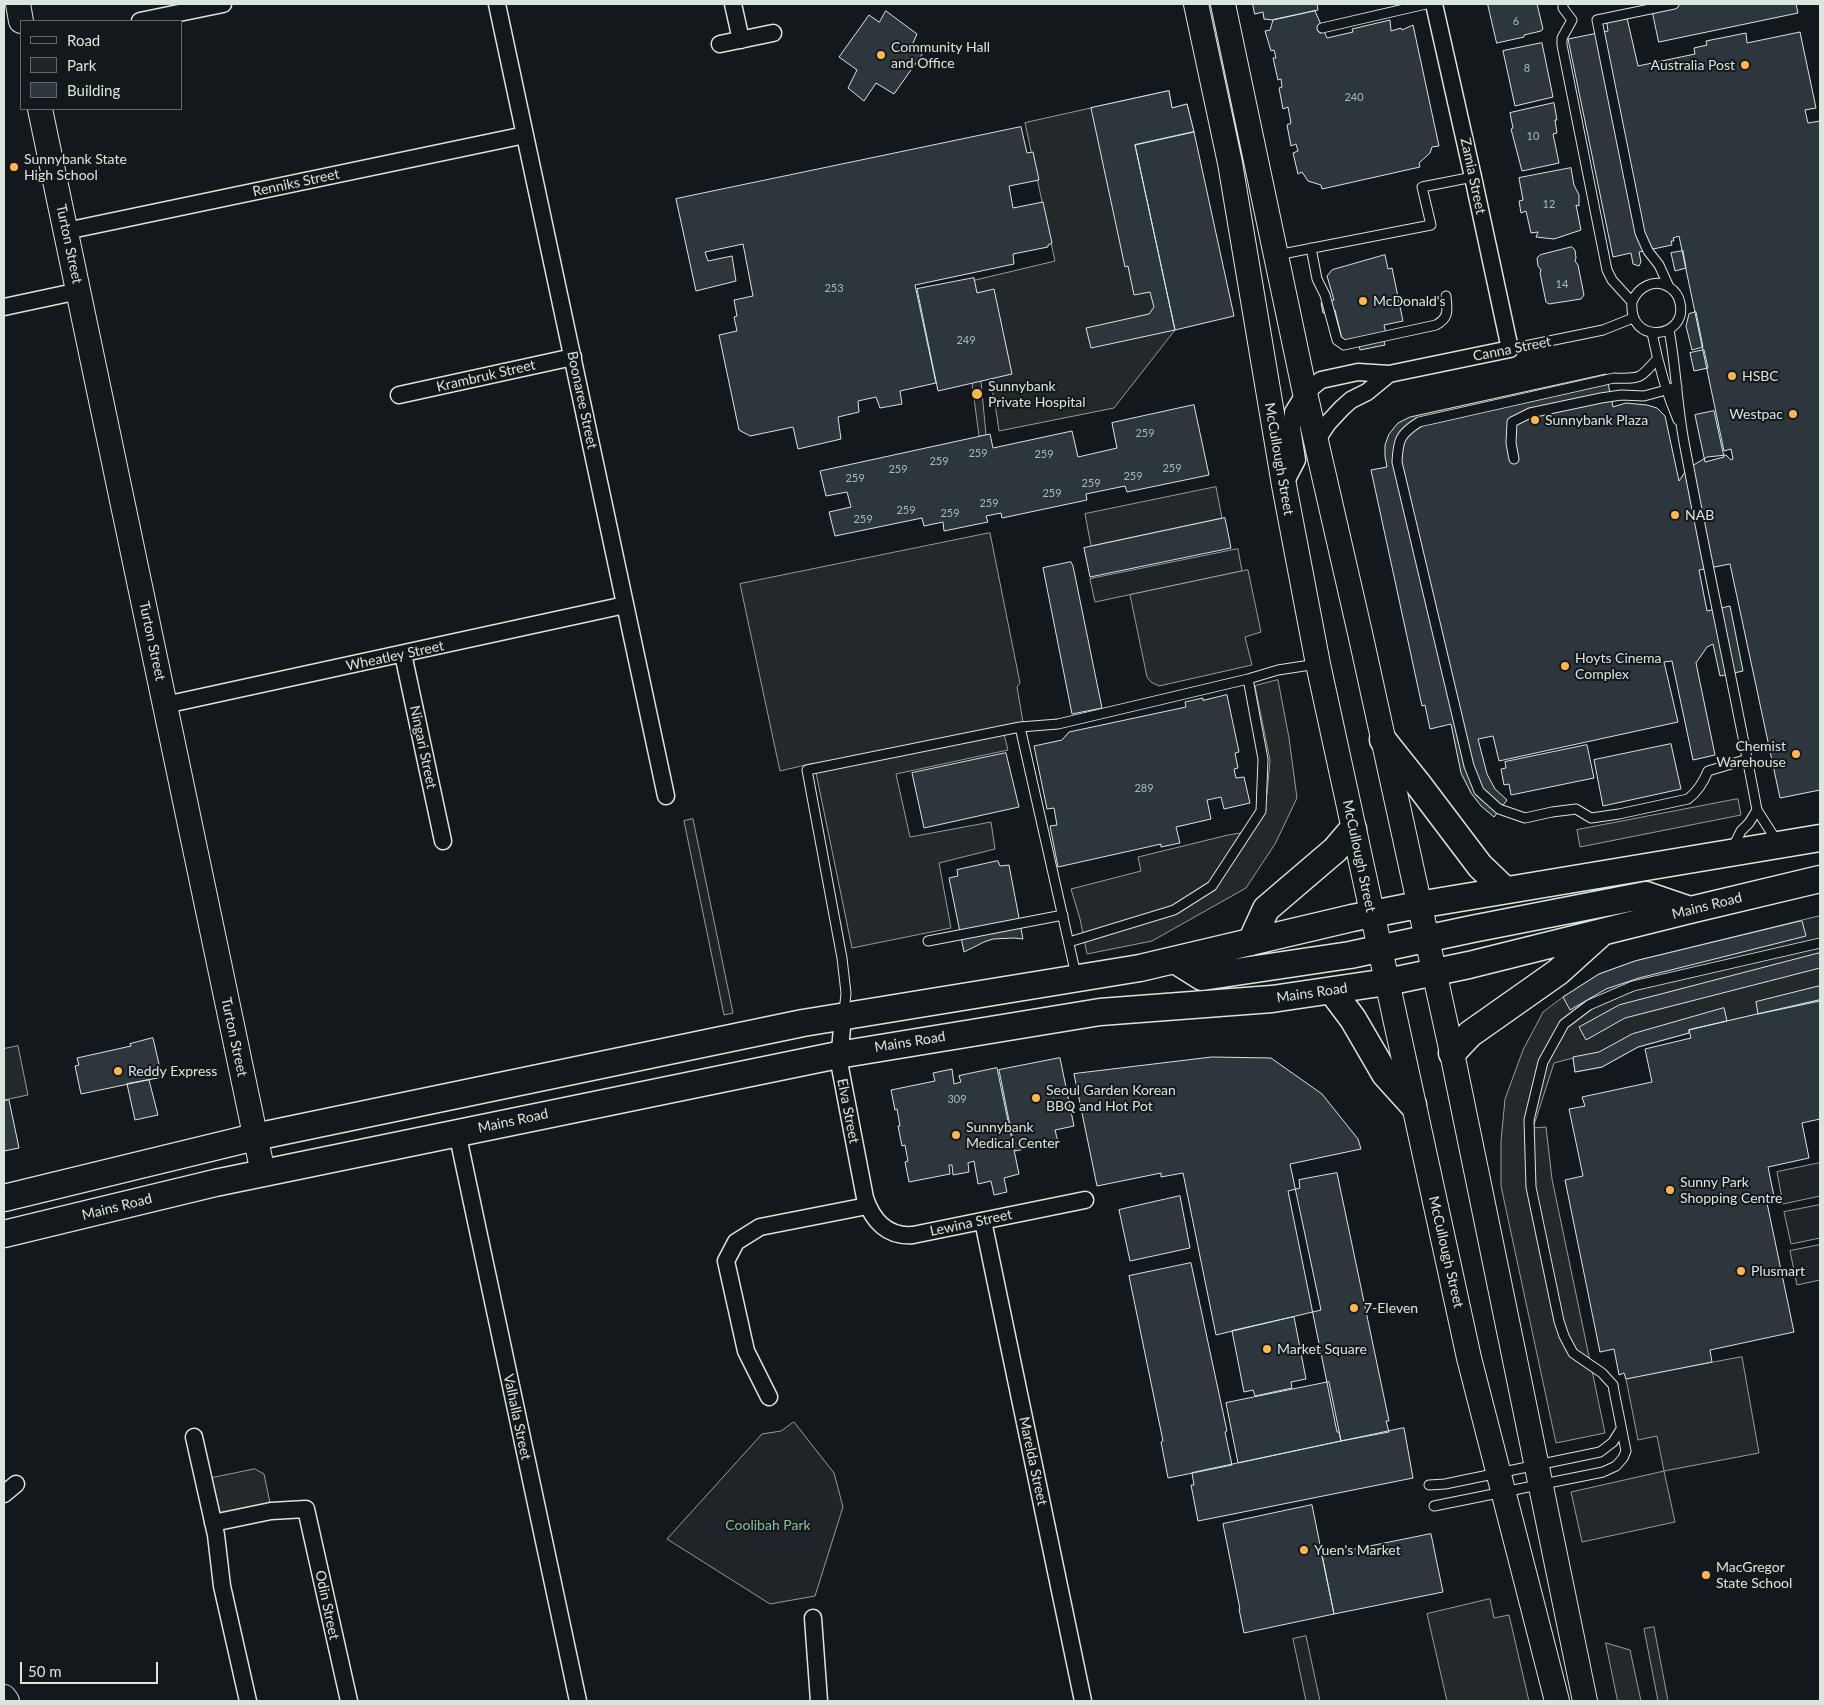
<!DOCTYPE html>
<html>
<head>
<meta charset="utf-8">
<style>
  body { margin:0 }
  #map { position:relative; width:1824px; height:1705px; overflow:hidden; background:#14181c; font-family:Lato,sans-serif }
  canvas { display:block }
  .frame { position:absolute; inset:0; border:5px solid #d8e6dc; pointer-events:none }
  .legend { position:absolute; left:20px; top:20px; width:162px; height:90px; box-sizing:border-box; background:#14181c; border:1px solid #626a69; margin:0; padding:6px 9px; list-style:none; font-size:15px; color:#d8e6dc }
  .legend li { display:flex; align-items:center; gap:10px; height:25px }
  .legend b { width:25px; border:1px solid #626a69 }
  .scale { position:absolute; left:20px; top:1662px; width:138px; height:22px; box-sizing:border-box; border:2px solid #d8e6dc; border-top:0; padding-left:6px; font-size:15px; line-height:18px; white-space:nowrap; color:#d8e6dc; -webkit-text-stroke:4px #14181c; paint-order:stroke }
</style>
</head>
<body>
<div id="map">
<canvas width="1824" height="1705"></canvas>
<div class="frame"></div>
<ul class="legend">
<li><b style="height:6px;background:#14181c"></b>Road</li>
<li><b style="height:14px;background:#202428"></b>Park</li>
<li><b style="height:14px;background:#2c363c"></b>Building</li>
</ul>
<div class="scale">50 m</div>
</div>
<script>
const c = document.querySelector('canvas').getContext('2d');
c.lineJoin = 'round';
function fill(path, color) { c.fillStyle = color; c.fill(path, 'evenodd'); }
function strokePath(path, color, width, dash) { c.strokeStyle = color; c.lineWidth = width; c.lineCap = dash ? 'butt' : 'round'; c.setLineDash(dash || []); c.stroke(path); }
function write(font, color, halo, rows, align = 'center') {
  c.font = font + ' Lato,sans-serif'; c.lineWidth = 4; c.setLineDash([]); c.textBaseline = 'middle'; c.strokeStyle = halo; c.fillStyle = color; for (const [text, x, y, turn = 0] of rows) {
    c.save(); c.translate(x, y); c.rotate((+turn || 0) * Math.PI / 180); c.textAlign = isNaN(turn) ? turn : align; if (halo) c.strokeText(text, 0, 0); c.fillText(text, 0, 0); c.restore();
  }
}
const green = new Path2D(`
  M1238,549L1242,571L1095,602L1090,579Z
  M693,819L733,1013L724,1015L684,821Z
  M1820,1163V1196L1783,1204L1777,1172Z
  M1820,1205V1238L1791,1244L1784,1212Z
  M1820,1245V1280L1797,1285L1790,1251Z
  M794,1422L834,1473L843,1507L815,1596L770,1604L667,1539L762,1434L781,1431Z
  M1306,1636L1320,1701H1306L1293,1639Z`);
const parking = new Path2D(`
  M1169,91L1172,108L1187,104L1194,132L1175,330L1114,408L999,431L995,403L967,282L1055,261L1025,123Z
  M981,381L986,435L979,436L972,383Z
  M1216,487L1222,518L1091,546L1085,514Z
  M990,533L1020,683L1017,687L1023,722L1002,726L1008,750L896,774L910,837L991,822L995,849L939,863L951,928L852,948L814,763L780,771L740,584Z
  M1248,570L1261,632L1245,637L1252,665L1159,686L1151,682L1147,677L1130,595Z
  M1278,680L1289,738L1297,798L1275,844L1246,888L1152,941L1087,954L1080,919L1071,889L1141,871L1138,857L1228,835L1253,831L1267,794L1270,760L1255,686Z
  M1738,799L1741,815L1580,847L1577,830Z
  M1820,916V1000L1689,1030V1033L1638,1047L1602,1067L1575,1072L1573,1058L1554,1063L1533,1128L1546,1127L1552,1179L1605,1433L1556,1443L1501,1186V1141L1505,1099L1523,1050L1543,1012L1563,997L1599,974L1635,961Z
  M18,1046L28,1095L4,1100V1049Z
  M1742,1357L1759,1453L1664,1471L1675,1522L1582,1542L1571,1492L1664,1471L1657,1436L1638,1440L1626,1379Z
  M255,1469L264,1474L270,1503L219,1513L212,1478Z
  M1490,1599L1494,1618L1509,1615L1529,1701H1447L1427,1614Z
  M1654,1627L1668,1701H1658L1644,1629Z
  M1606,1643L1630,1650L1641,1701H1618Z`);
const building = new Path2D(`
  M1253,4H1317L1318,10L1273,20L1264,19L1263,12L1255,14Z
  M1488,4H1537L1543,29L1541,31L1524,35V37L1497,43Z
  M1651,4H1796L1798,13L1659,42Z
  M886,11L917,34L913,43L923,53L894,94L876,83L864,101L848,88L857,70L839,57L869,15L879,22Z
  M1315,11L1327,38L1353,32L1352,29L1390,20L1391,31L1401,28L1402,30L1413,25L1439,146L1432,147L1430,153L1419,163L1420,167L1322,189L1321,185L1308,181L1302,172L1298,174L1293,153L1298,151L1296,144L1291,146L1287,125L1291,123L1288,107L1283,109L1279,88L1282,87L1281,79L1278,80L1273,58H1276L1274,50L1271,51L1265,31L1270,30L1273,20Z
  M1627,18L1638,66L1695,54L1694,48L1707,45L1706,41L1746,33L1747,43L1800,32L1816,108L1805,110L1808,123L1820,121V790L1780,798L1730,564L1699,570L1707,611L1730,606L1743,671L1720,676L1713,644L1707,647L1696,663L1715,755L1693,760L1672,661L1664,662L1678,722L1499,761L1493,736L1478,739L1487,774L1495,789L1507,800L1494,817L1481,806L1471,793L1461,773L1451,724L1430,729L1425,705L1422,706L1371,470L1387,467L1385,456V445L1389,434L1398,423L1410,417L1606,374L1613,407L1626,403L1647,405L1657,408L1665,416L1679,481L1687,469L1707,457L1726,455L1731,460L1733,459L1731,449L1724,451L1679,236L1673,238L1674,241H1671L1672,245L1639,252L1641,262L1639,266L1633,264L1631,253L1613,257L1568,39L1608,31L1607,24L1609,21Z
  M1542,43L1553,97L1515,106L1503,51Z
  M1169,91L1172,108L1187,104L1194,132L1135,145L1175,330L1091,348L1086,328L1149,314L1154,307L1150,292L1134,295L1128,266L1125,267L1091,108Z
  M1554,103L1557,120H1555L1557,133L1553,134L1559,163L1522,171L1511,129L1513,128L1510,113Z
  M1021,127L1027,153L1033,152L1039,180L1009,186L1013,208L1043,202L1052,243L1048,245V247L1013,254L1014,264L915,285L936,383L900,391L902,404L880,408L876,397L858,401L859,412L838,417L841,439L798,449L793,427L750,436L739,430L719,335L737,331L734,317L737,316L734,300L753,296L743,244L705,252L708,261L732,256L736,281L696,291L676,199Z
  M1194,132L1234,316L1175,330L1135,145Z
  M1571,168L1574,185L1579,195V206L1576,205L1581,230L1554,239L1536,237L1538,232L1531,233L1526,211L1521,213L1519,201L1523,200L1519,178Z
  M1572,247L1575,250L1576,258L1575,261L1578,265L1584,295L1581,299L1549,304L1546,302L1540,273L1541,270L1538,266L1537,258L1540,255Z
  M1683,251L1686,268L1675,271L1671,253Z
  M1385,255L1388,269L1392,268L1403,321L1384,325L1386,334H1382L1385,345L1360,350L1358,340L1343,343L1335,310L1323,313L1321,303L1334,300L1327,276L1332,270Z
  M974,278L977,293L994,289L1012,374L938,391L917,289Z
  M1696,312L1703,347L1692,350L1686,326L1689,314Z
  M1704,350L1708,368L1694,371L1690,353Z
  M1194,405L1209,475L1127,492L1125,486L1086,494L1087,500L1002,518L1001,513L986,516L988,522L944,531L943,522L924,526L922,518L835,536L829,512L851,507L847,492L826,496L820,471L990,434L993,448L1072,431L1078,457L1117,448L1112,423Z
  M1714,411L1724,457L1705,462L1695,415Z
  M1225,518L1231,548L1090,577L1084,548Z
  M1071,562L1073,566L1102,708L1072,714L1043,568Z
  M1227,695L1239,752L1235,753L1238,768L1234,769L1236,778L1244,777L1250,803L1224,809L1221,797L1207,800L1211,819L1176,827L1180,843L1161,847V844L1058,867L1050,826L1057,825L1054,808L1047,809L1034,746L1062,740L1069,732L1186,707L1185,702L1203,698V700Z
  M1671,744L1681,789L1603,806L1594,760Z
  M1587,745L1594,778L1511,795L1509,784L1504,785L1501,769L1506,768L1505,762Z
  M1006,753L1019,807L924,828L912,773Z
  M998,861L1000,866L1009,865L1023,939L1014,938L993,939L984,942L964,952L949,878L958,876L957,870Z
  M1802,921L1806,936L1639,978L1606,989L1570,1010L1563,997L1599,974L1635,961Z
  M1820,953V968L1625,1018L1586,1040L1579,1027L1619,1005Z
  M1820,986V1001L1758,1014L1756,1002Z
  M1820,1000V1119L1802,1123L1809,1158L1768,1167L1775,1201L1767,1203L1794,1332L1710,1350L1712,1362L1626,1379L1624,1373L1619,1375L1614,1349L1600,1352L1565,1180L1583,1176L1569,1109L1585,1106L1582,1097L1652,1082L1645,1049L1691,1038L1689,1030Z
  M1724,1008L1727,1021L1689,1030V1033L1638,1047L1602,1067L1575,1072L1573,1057L1599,1052L1632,1034Z
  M153,1038L162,1077L81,1094L75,1066L79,1065L77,1058L131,1046L130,1044Z
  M1212,1057L1271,1058L1322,1094L1358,1139L1361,1149L1290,1164L1321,1310L1216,1335L1183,1173L1161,1177V1173L1097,1186L1074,1074Z
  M1060,1058L1074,1126L1055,1130L1058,1142L1015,1151L999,1070Z
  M997,1068L1019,1174L1004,1178L1007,1192L994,1195L991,1181L978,1184L974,1161L968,1163L969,1172L953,1175L952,1165H949L950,1174L909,1182L905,1162L908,1161L905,1145L902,1146L898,1126H900L897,1109L895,1110L891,1090L935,1081L933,1073L952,1069L954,1084L961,1082L959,1076Z
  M149,1080L158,1115L135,1120L127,1084Z
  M9,1100L19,1148L4,1151V1101Z
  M1337,1173L1389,1421H1386L1389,1432L1341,1441L1339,1432H1337L1288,1191L1300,1188L1299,1180Z
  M1180,1196L1190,1248L1130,1261L1119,1210Z
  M1191,1263L1227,1431L1225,1432L1232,1465L1168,1478L1161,1442L1163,1441L1129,1276Z
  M1294,1317L1306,1379L1291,1382L1292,1388L1255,1396L1253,1390L1244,1392L1232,1331Z
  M1329,1382L1341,1441L1238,1463L1226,1403Z
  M1404,1428L1413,1478L1198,1521L1191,1485H1194L1192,1473Z
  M1312,1505L1334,1614L1244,1633L1239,1609H1240L1223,1524Z
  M1431,1534L1443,1592L1334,1614L1322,1556Z`);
const lane = new Path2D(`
  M1563,4V8L1572,20L1562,38V45L1607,270L1612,280L1632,302C1628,346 1688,339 1680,303C1679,297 1675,291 1669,287C1654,278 1638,287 1632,302
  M1322,28L1426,4
  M1311,248L1317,279L1325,295L1337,340L1344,345L1436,325C1450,317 1447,310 1446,296
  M1277,255L1431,225L1422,187L1473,177
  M1669,287L1659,265L1648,251L1640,233L1597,20L1674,4
  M1669,330C1676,367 1677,405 1684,442C1707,565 1734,687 1757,810L1778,843
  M1652,333C1658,363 1666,392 1678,420
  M1510,349L1603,330L1633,318
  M1657,359C1640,379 1640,379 1614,378L1419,422C1400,434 1398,440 1397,462L1469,766L1479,791L1499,809L1525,818L1552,812L1576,809L1591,818L1619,814L1688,799C1697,792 1704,781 1708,771L1748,759
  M1514,459L1511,443L1512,422L1530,413L1601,398L1621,395L1644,396L1677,387
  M1020,727L1076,975
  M1732,849L1741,831L1749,823L1757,810
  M928,941L1063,915
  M1069,942L1174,910L1212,886L1261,811L1263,759L1248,679L1278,670L1317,664
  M844,1013L846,993L842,958L807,770L1020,727L1058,724L1248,679
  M1429,1485L1445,1484L1600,1452L1613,1442L1621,1429
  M1434,1506L1603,1472L1616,1466L1623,1458L1626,1451L1614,1391L1613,1385L1602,1373L1573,1353L1564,1336L1559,1321L1531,1187L1529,1120L1543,1062L1564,1024L1589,1005L1633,986L1820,943`);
const street = new Path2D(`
  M497,4L666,796
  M733,4L741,40
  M140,21L223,4
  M720,44L773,33
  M66,231L525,135
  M4,307L79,291
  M399,395L573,357
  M1316,441L1328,423L1342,408L1351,400L1367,392L1389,374
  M1284,485L1297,460L1292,428L1293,412L1305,393L1321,380L1358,372L1389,374L1510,349L1473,177L1434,4
  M403,654L443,841
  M165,705L625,605
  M843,1016L839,1062L865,1198C873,1222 888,1237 913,1235L1085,1200
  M457,1132L578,1701
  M983,1221L1083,1701
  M769,1397L746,1351L726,1261L736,1242L760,1227L867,1206
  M194,1437L216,1535L222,1586L248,1701
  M4,1494L16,1484
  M213,1523L271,1511L306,1509L349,1701
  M813,1618L819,1701`);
const secondary = new Path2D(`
  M18,4L21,21
  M1196,4L1230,163L1284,485L1318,664L1469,1358L1557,1701
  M1223,4L1305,393L1360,633L1452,1053L1585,1701
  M40,109L263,1173
  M4,1697L7,1701`);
const primary = new Path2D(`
  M1383,740L1418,784L1480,866L1505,890
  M1251,942L1266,909L1335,850L1353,829
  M1175,960L1202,977L1350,955L1472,929L1646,895L1690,910
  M1332,991L1353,1019L1385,1074L1413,1105
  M1452,1053L1470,1034L1558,972L1599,935
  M4,1198L255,1137L803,1023L1140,968L1352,918L1418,905L1820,838
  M4,1234L215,1183L838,1055L1100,1012L1272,999L1387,982L1469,965L1690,910L1820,879`);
const markers = [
  [881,55,5,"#ffb74d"],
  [1745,65,5,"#ffb74d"],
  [14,167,5,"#ffb74d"],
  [1363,301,5,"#ffb74d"],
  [1732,376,5,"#ffb74d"],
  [977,394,6,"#ffb74d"],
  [1793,414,5,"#ffb74d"],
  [1535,420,5,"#ffb74d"],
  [1675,515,5,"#ffb74d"],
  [1565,666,5,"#ffb74d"],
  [1796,754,5,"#ffb74d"],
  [118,1071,5,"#ffb74d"],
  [1036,1098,5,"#ffb74d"],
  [956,1135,5,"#ffb74d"],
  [1670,1190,5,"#ffb74d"],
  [1741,1271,5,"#ffb74d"],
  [1354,1308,5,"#ffb74d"],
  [1267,1349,5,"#ffb74d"],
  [1304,1550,5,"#ffb74d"],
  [1706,1575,5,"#ffb74d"]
];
const numberNames = [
  ["6",1516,21],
  ["8",1527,68],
  ["240",1354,97],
  ["10",1533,136],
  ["12",1549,204],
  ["14",1562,284],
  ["253",834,288],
  ["249",966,340],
  ["259",1145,433],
  ["259",978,453],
  ["259",1044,454],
  ["259",939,461],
  ["259",1172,468],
  ["259",898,469],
  ["259",1133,476],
  ["259",855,478],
  ["259",1091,483],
  ["259",1052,493],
  ["259",989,503],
  ["259",906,510],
  ["259",950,513],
  ["259",863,519],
  ["289",1144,788],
  ["309",957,1099]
];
const poiNames = [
  ["Community Hall",891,47],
  ["and Office",891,63],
  ["Australia Post",1735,65,"right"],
  ["Sunnybank State",24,159],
  ["High School",24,175],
  ["McDonald's",1373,301],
  ["HSBC",1742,376],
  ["Sunnybank",988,386],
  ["Private Hospital",988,402],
  ["Westpac",1783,414,"right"],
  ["Sunnybank Plaza",1545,420],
  ["NAB",1685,515],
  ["Hoyts Cinema",1575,658],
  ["Complex",1575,674],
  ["Chemist",1786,746,"right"],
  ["Warehouse",1786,762,"right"],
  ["Reddy Express",128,1071],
  ["Seoul Garden Korean",1046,1090],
  ["BBQ and Hot Pot",1046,1106],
  ["Sunnybank",966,1127],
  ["Medical Center",966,1143],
  ["Sunny Park",1680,1182],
  ["Shopping Centre",1680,1198],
  ["Plusmart",1751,1271],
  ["7-Eleven",1364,1308],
  ["Market Square",1277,1349],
  ["Yuen's Market",1314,1550],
  ["MacGregor",1716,1567],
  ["State School",1716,1583]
];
const streetNames = [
  ["Zamia Street",1473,176,78],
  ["Renniks Street",296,183,-12],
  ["Turton Street",69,244,78],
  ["Canna Street",1512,349,-11],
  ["Krambruk Street",486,376,-13],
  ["Boonaree Street",582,400,78],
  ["McCullough Street",1279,459,80],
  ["Turton Street",152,641,78],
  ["Wheatley Street",395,656,-12],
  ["Ningari Street",423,747,78],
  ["McCullough Street",1359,856,78],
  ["Mains Road",1707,906,-14],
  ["Mains Road",1312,993,-8],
  ["Turton Street",234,1037,78],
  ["Mains Road",910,1042,-9],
  ["Elva Street",848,1111,79],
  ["Mains Road",513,1121,-12],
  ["Mains Road",117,1207,-14],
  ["Lewina Street",971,1223,-12],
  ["McCullough Street",1446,1252,77],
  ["Valhalla Street",517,1417,78],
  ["Marelda Street",1033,1461,78],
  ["Odin Street",327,1605,78]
];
const parkNames = [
  ["Coolibah Park",768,1525]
];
fill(green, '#202428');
strokePath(green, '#939e99', 1);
fill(parking, '#24282b');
strokePath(parking, '#939e99', 1);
fill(building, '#2c363c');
strokePath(building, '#d8e6dc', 1);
strokePath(lane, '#d8e6dc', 11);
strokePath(street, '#d8e6dc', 19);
strokePath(secondary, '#d8e6dc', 26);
strokePath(primary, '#d8e6dc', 29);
strokePath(lane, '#14181c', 9);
strokePath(street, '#14181c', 16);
strokePath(secondary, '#14181c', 24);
strokePath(primary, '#14181c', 26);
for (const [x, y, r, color] of markers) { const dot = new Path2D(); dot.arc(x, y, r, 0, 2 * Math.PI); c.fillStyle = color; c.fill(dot); strokePath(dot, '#14181c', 2); }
write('11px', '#adbab4', null, numberNames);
write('14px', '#d8e6dc', '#14181c', poiNames, 'left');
write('14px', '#d8e6dc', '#14181c', streetNames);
write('14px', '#8ac095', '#14181c', parkNames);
</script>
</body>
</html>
